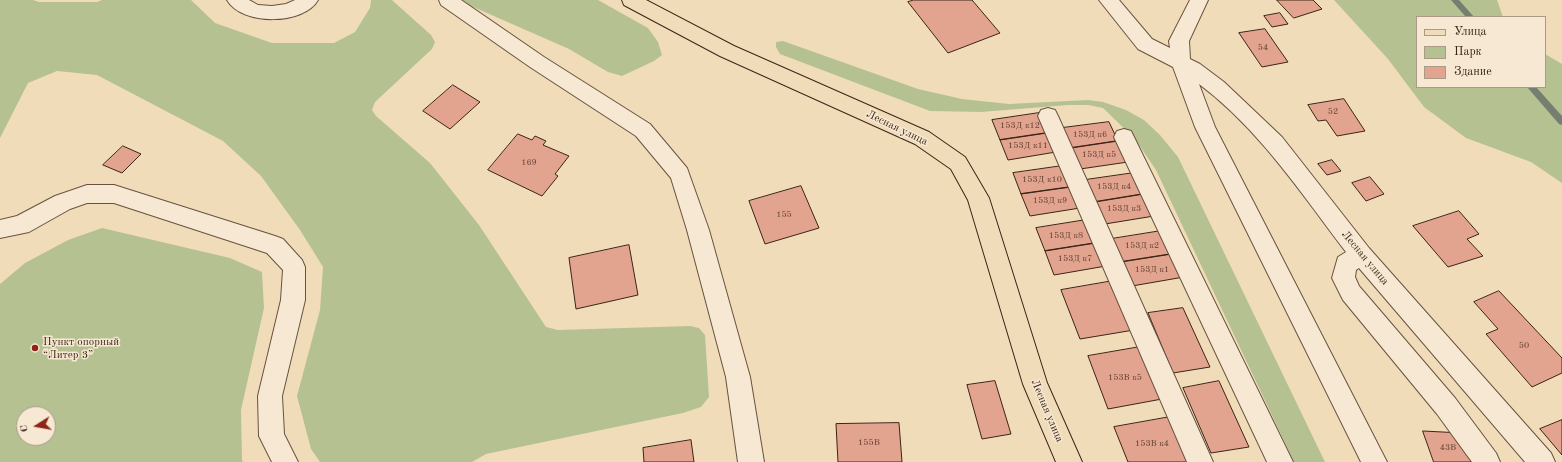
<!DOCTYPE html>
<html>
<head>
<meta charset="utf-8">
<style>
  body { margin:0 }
  #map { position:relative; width:1562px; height:462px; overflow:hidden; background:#f1dcba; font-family:"Old Standard TT",serif }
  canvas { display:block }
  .legend { position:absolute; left:1416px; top:16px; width:130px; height:72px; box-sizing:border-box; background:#f6e8d2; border:1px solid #ab9a87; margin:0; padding:5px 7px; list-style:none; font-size:12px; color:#3b2416 }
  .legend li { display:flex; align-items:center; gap:8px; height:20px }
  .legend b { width:20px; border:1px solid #ab9a87 }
  .north { position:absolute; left:16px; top:406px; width:40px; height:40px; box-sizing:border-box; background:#f6e8d2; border:1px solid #ab9a87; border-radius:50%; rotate:259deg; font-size:11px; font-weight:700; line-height:16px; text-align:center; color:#3b2416 }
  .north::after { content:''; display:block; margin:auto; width:14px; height:18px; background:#8f2418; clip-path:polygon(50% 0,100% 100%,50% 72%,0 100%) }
</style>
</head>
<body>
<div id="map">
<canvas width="1562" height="462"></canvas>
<ul class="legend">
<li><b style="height:5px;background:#f1dcba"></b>Улица</li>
<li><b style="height:11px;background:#b6c192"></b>Парк</li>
<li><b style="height:11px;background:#e2a38f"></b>Здание</li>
</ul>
<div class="north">С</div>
</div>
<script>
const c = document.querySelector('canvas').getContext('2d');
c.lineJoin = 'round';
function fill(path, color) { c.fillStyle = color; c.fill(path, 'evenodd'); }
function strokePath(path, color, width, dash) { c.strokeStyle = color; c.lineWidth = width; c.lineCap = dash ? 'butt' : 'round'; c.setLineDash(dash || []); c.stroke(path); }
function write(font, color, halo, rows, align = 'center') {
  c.font = font + ' "Old Standard TT",serif'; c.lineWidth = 3; c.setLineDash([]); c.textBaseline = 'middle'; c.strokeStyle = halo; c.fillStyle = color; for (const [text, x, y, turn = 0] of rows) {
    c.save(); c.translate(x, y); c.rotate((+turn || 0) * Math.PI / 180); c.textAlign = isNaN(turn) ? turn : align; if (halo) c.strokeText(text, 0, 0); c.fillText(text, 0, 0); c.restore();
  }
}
const green = new Path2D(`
  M0,0H33L39,2H97L102,0H191L215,23L272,43H334L355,32L370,8L371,0H392L431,35L435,42L432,49L375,102L372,110L376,116L430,163L479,225L546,327L558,330L690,326L699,328L705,335L709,397L701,407L683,413L486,454L472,462H320L311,449L297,396L320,310L323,267L300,230L261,176L223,141L97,75L57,71L28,83L0,138Z
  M463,0H598L648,28L658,42L662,55L654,61L622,76L608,72L569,49L471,6Z
  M1334,0H1497L1503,17H1417V87H1545V54L1562,64V183L1531,162L1466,138L1424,107L1388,59Z
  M783,41L918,89L962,99L1009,104L1088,100L1103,102L1126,110L1144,120L1160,135L1178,157L1325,462H1294L1156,170L1135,139L1103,108L1088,105H1068L981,112L930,111L780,54L776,47V42Z
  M102,228L230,258L262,272L264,308L241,410L242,460L243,462H0V284L25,263L68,240ZM24,414H48V438H24Z`);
const stream = new Path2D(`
  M1451,0H1459L1474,17H1466Z
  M1527,87H1536L1562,116V125L1559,124Z`);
const building = new Path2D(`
  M914,0H972L1000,33L948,53L908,2Z
  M1277,0H1313L1322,9L1294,18Z
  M1280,13L1288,24L1272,27L1264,16Z
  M1265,29L1288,62L1262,67L1239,33Z
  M453,85L480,102L450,129L423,111Z
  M1344,99L1365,131L1337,136L1326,120L1318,121L1308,105Z
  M1039,113L1047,133L1000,140L992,120Z
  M1109,122L1118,141L1071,148L1062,128Z
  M1047,133L1056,152L1008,160L1000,140Z
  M518,134L532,140L535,136L546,141L543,145L569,156L555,174L558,176L542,196L488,170Z
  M1118,141L1128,162L1080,169L1071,148Z
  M123,146L141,154L122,173L103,165Z
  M1332,160L1341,171L1327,175L1318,164Z
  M1062,166L1071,187L1021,194L1013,173Z
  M1134,173L1144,194L1095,202L1085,180Z
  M1370,177L1384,194L1366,201L1352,183Z
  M801,186L819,228L765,244L749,201Z
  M1071,187L1080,208L1030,216L1021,194Z
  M1144,194L1154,216L1105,224L1095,202Z
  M1459,211L1479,234L1467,239L1483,256L1448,267L1413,226Z
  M1086,220L1096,243L1045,251L1036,228Z
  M1161,231L1172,254L1121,262L1111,239Z
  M1096,243L1106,266L1054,275L1045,251Z
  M629,245L638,295L576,309L569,258Z
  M1172,254L1184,277L1132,286L1121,262Z
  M1113,281L1134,330L1080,339L1061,290Z
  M1499,291L1562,358V373L1532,387L1486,334L1498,329L1474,302Z
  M1183,308L1210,367L1173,373L1148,313Z
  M1140,347L1162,399L1108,409L1088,356Z
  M995,381L1011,434L982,439L967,385Z
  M1219,381L1249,447L1211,453L1183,388Z
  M1170,417L1190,462H1128L1114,427Z
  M1562,420V455L1540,429Z
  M899,423L902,462H838L836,424Z
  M1423,431L1462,433L1472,462H1434Z
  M691,440L694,462H644L643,448Z`);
const minor = new Path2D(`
  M227,0H249L258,5L272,6L286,4L295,0H318C304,25 242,26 227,0Z
  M439,0H461L544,57L650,124L687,168L709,230L750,377L764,462H738L726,377L687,230L671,178L636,136L530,67L441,5Z
  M1099,0H1119L1152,39L1170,48L1169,41L1190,0H1208L1189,41L1190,59L1200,64L1224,82L1282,137L1369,248L1551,453L1555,462H1525L1359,268L1356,270L1355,277L1359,286L1455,398L1496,453L1500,462H1472L1437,414L1343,300L1332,278L1338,257L1346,252C1301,193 1259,129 1199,84L1215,127L1387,462H1361L1195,127L1173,67L1138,49Z
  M1048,108L1055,110L1058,116L1213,462H1187L1038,116L1041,110Z
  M1124,129L1131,131L1134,137L1293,462H1267L1114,137L1117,131Z
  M87,185H114L275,236L283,239L302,260L305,267V300L282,396L284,434L298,462H272L259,436L258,396L281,300L283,270L267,253L114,203H87L70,209L29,232L0,238V220L17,216L55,196Z`);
const major = new Path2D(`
  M622,0H646L734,46L929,132L965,157L989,198L1047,383L1082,462H1056L1023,384L968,200L951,169L915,144L720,56L624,5Z`);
const markers = [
  [35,348,4,"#8f2418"]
];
const numberNames = [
  ["54",1263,48],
  ["52",1333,112],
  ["153Д к12",1020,126],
  ["153Д к6",1090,135],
  ["153Д к11",1028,146],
  ["153Д к5",1099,155],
  ["169",529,163],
  ["153Д к10",1042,180],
  ["153Д к4",1114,187],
  ["153Д к9",1050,201],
  ["153Д к3",1124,209],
  ["155",784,215],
  ["153Д к8",1066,236],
  ["153Д к2",1142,246],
  ["153Д к7",1075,259],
  ["153Д к1",1152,270],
  ["50",1524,346],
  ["153В к5",1125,378],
  ["155В",869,443],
  ["153В к4",1152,444],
  ["43В",1448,448]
];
const streetNames = [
  ["Лесная улица",897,128,26],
  ["Лесная улица",1365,258,50],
  ["Лесная улица",1047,411,67]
];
const poiNames = [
  ["Пункт опорный",43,342],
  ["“Литер 3”",43,355]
];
fill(green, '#b6c192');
fill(stream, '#757f6f');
fill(building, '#e2a38f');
strokePath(building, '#3b2416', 1);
strokePath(minor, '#68523f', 2);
strokePath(major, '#3b2416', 2);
fill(minor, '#f6e8d2');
fill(major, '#f1dcba');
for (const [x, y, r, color] of markers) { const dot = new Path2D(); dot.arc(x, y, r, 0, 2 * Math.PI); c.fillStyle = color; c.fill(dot); strokePath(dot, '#f6e8d2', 1.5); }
write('9px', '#654434', null, numberNames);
write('11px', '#3b2416', '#f6e8d2', streetNames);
write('11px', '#3b2416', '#f6e8d2', poiNames, 'left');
</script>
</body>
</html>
